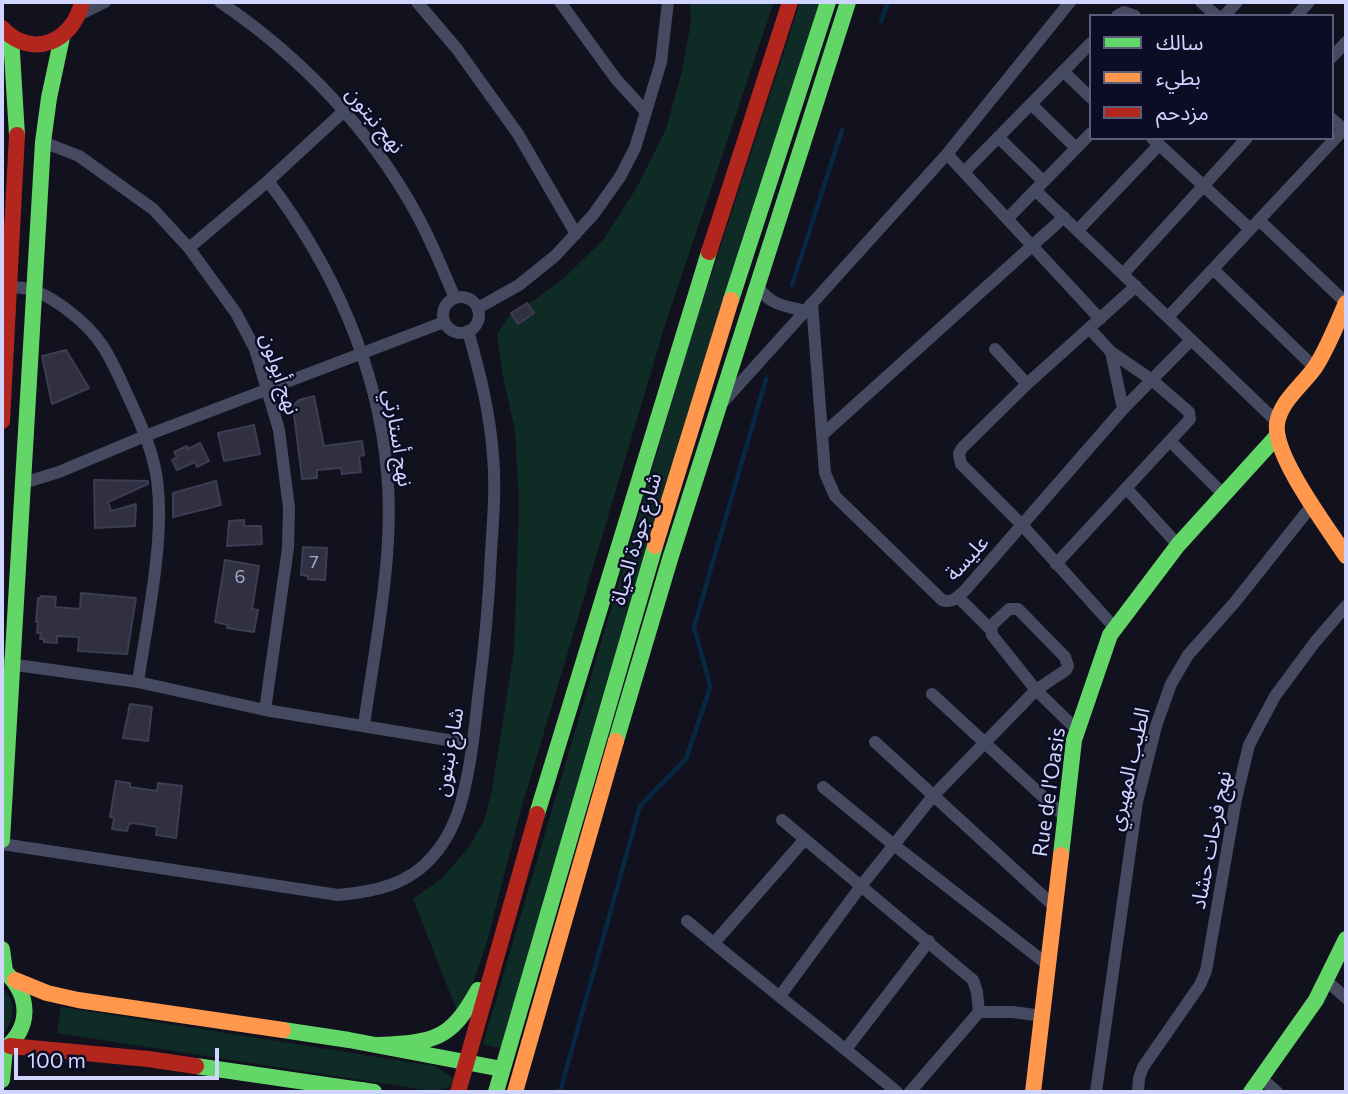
<!DOCTYPE html>
<html>
<head>
<meta charset="utf-8">
<style>
  body { margin:0 }
  #map { position:relative; width:1348px; height:1094px; overflow:hidden; background:#12121f; font-family:Commissioner,"Noto Sans Arabic",sans-serif }
  canvas { display:block }
  .frame { position:absolute; inset:0; border:4px solid #d0d5ff; pointer-events:none }
  .legend { position:absolute; left:1089px; top:14px; width:245px; height:126px; box-sizing:border-box; background:#0c0d25; border:2px solid #5a5d7c; margin:0; padding:9px 12px; list-style:none; font-size:21px; color:#d0d5ff }
  .legend li { display:flex; align-items:center; gap:14px; height:35px }
  .legend b { width:35px; border:2px solid #5a5d7c }
  .scale { position:absolute; left:14px; top:1048px; width:205px; height:32px; box-sizing:border-box; border:4px solid #d0d5ff; border-top:0; padding-left:9px; font-size:21px; line-height:24px; white-space:nowrap; color:#d0d5ff; -webkit-text-stroke:5px #0c0d25; paint-order:stroke }
</style>
</head>
<body>
<div id="map">
<canvas width="1348" height="1094"></canvas>
<div class="frame"></div>
<ul class="legend">
<li><b style="height:9px;background:#63d668"></b>سالك</li>
<li><b style="height:9px;background:#ff974d"></b>بطيء</li>
<li><b style="height:9px;background:#b3261e"></b>مزدحم</li>
</ul>
<div class="scale">100 m</div>
</div>
<script>
const c = document.querySelector('canvas').getContext('2d');
c.lineJoin = 'round';
function fill(path, color) { c.fillStyle = color; c.fill(path, 'evenodd'); }
function strokePath(path, color, width, dash) { c.strokeStyle = color; c.lineWidth = width; c.lineCap = dash ? 'butt' : 'round'; c.setLineDash(dash || []); c.stroke(path); }
function write(font, color, halo, rows, align = 'center') {
  c.font = font + ' Commissioner,"Noto Sans Arabic",sans-serif'; c.lineWidth = 5; c.setLineDash([]); c.textBaseline = 'middle'; c.strokeStyle = halo; c.fillStyle = color; for (const [text, x, y, turn = 0] of rows) {
    c.save(); c.translate(x, y); c.rotate((+turn || 0) * Math.PI / 180); c.textAlign = isNaN(turn) ? turn : align; if (halo) c.strokeText(text, 0, 0); c.fillText(text, 0, 0); c.restore();
  }
}
const green = new Path2D(`
  M690,2H774L664,328L520,813L486,945L468,997L457,1011L413,899L441,879L469,847L484,821L492,790L514,651L519,504L515,430L502,372L497,334L511,313L536,299L566,276L603,240L637,187L666,129L682,71L691,22Z
  M800,2H823L505,1049L483,1044L691,337Z
  M2,988C18,1002 14,1021 2,1036Z
  M61,1007L435,1066L454,1079L449,1088L432,1091L57,1033Z`);
const stream = new Path2D(`
  M881,21L888,2
  M792,285L842,130
  M560,1092L640,806L686,759L709,691L710,685L694,627L766,379`);
const building = new Path2D(`
  M527,303L534,313L518,324L511,313Z
  M66,350L89,388L52,404L42,356Z
  M314,396L324,446L362,441L364,455L359,456L361,472L342,474L341,468L317,470V478L302,479L293,406L299,400Z
  M254,425L260,454L224,461L218,433Z
  M200,443L209,461L197,467L195,462L177,470L172,460L177,457L174,452L187,446L188,449Z
  M94,480L148,481V484L108,502L111,511L136,504L135,526L95,528Z
  M216,481L221,505L173,517V493Z
  M244,520V526H261L262,544L227,546L229,521Z
  M303,547L327,548L325,580L308,579V576L301,575Z
  M225,560L259,566L252,609L258,610L254,632L227,628L228,625L215,622Z
  M81,593L136,598L127,654L78,651L79,637L57,636V643L44,642V639H40L41,633H37L38,622H36L38,598L40,599L41,596L56,597L55,607L80,609Z
  M130,704L152,707L148,741L123,738Z
  M116,781L130,783V787L157,791L158,783L182,786L176,838L156,835L157,827L133,823L129,824L127,831L112,829L114,818L110,817Z`);
const street = new Path2D(`
  M220,2C300,56 371,130 417,215C432,242 443,271 455,298
  M417,2L457,49L518,134L576,234
  M560,2L616,79L646,112
  M1201,2L1217,16
  M79,15L105,2
  M1117,16L1124,12L1135,16
  M1224,16L1237,2
  M1296,16L1309,2
  M1332,57L1346,42
  M1063,71L1091,98
  M1031,104L1076,148
  M1332,119L1346,131
  M998,137L1043,181
  M1152,138L1250,229
  M43,142L79,156L153,209L189,248L236,313L255,349L279,430L289,508L288,548L265,710
  M947,154L1100,319
  M964,172L1091,43
  M268,181C332,265 378,366 387,472C395,552 375,645 364,725
  M1035,190L1277,422
  M1007,219L1091,133
  M1259,220L1346,303
  M1078,230L1159,145
  M189,248L268,181L344,111
  M1213,269L1315,368
  M1123,274L1247,138
  M756,285C772,306 781,305 805,311
  M2,290C26,281 52,298 70,312C102,336 111,359 127,394C137,416 148,439 154,464C169,523 147,620 138,682
  M443 315a18 18 0 1 1 36 0a18 18 0 1 1-36 0Z
  M812,303L825,473L835,496L942,600C953,604 960,595 967,588L1123,409L1191,340
  M478,308L519,285L555,256L593,215L620,177L635,148L661,62L668,2
  M1168,317L1346,127
  M995,349L1027,384
  M1111,352L1123,409
  M724,401L947,154L1070,2
  M822,435L1064,217
  M1171,442L1223,494
  M23,483L59,472L145,436L444,322
  M1127,489L1178,545
  M1056,564L1190,419L1189,412L1152,380L1111,352L1089,328
  M958,597L990,629
  M1114,627L1022,525L961,464L959,454L962,448L1027,384L1136,286
  M2,663L138,682L265,710L472,744
  M932,694L1065,817
  M875,742L1055,907
  M823,787L894,845L1048,965
  M782,820L973,980L977,992L979,1012L910,1092
  M2,844L338,895C373,892 409,885 433,856C448,839 458,816 463,795C472,760 475,724 479,689C485,644 489,598 491,552C493,520 496,488 493,456C490,413 480,373 468,331
  M687,921C756,979 828,1034 897,1092
  M714,943L805,839
  M1328,982L1346,998
  M780,996L861,886L933,796L1036,690L1066,670L1068,666L1065,657L1018,609H1009L991,626L992,635L1036,690L1077,730
  M979,1012H1013L1042,1016
  M846,1049L929,941
  M1261,1078L1277,1092
  M1096,1092L1137,802L1156,726L1171,684L1188,655L1235,602L1313,504
  M1138,1092L1139,1078L1143,1067L1200,985L1206,971L1236,799L1249,745L1275,696L1315,642L1346,606`);
const fast = new Path2D(`
  M11,37L17,135
  M731,300L828,2
  M616,741L670,559L848,2
  M537,814L709,252
  M2,840L43,142L49,98L62,37
  M1061,855L1074,740L1110,635L1178,545L1277,436
  M2,949L5,971
  M2,969C31,994 33,1027 2,1051
  M283,1030L349,1040L502,1069
  M378,1045C434,1042 450,1041 478,990
  M196,1066L374,1092
  M2,1080L5,1049
  M363,1090L368,1092
  M496,1092L655,546
  M1251,1092L1316,1000L1346,939`);
const slow = new Path2D(`
  M1346,303C1337,324 1328,347 1316,366C1304,384 1280,401 1277,424C1273,456 1328,528 1346,556
  M655,546L731,300
  M15,980L47,993L78,1000L283,1030
  M515,1092L616,741
  M1033,1092L1061,855`);
const jam = new Path2D(`
  M2,28C32,60 73,42 82,2
  M709,252L790,2
  M2,421L17,135
  M10,1046L148,1059L196,1066
  M458,1092L537,814`);
const numberNames = [
  ["7",314,562],
  ["6",240,577]
];
const streetNames = [
  ["نهج نبتون",375,120,51],
  ["نهج أبولون",280,374,72],
  ["نهج أستارتي",398,438,81],
  ["شارع جودة الحياة",636,539,-74],
  ["عليسة",967,558,-48],
  ["شارع نبتون",449,752,-80],
  ["الطيب المهيري",1129,769,-77],
  ["Rue de l'Oasis",1049,792,-82],
  ["نهج فرحات حشاد",1211,840,-79]
];
fill(green, '#0f2b26');
strokePath(stream, '#062842', 4.5);
fill(building, '#303041');
strokePath(building, '#3c3d54', 2);
strokePath(street, '#464a60', 12);
strokePath(fast, '#63d668', 16);
strokePath(slow, '#ff974d', 16);
strokePath(jam, '#b3261e', 16);
write('18px', '#a8acd0', null, numberNames);
write('21px', '#d0d5ff', '#0c0d25', streetNames);
</script>
</body>
</html>
